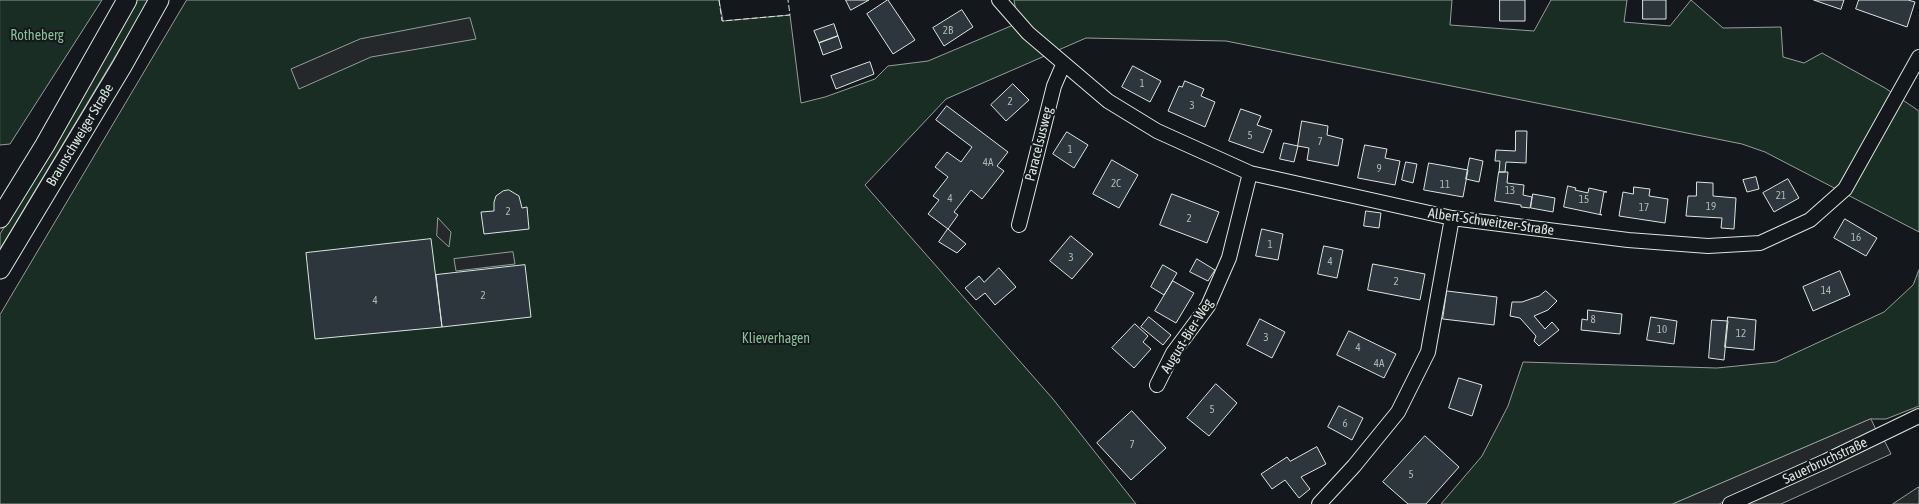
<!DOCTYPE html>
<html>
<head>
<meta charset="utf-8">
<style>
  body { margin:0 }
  canvas { display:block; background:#14181c }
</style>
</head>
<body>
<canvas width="1919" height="504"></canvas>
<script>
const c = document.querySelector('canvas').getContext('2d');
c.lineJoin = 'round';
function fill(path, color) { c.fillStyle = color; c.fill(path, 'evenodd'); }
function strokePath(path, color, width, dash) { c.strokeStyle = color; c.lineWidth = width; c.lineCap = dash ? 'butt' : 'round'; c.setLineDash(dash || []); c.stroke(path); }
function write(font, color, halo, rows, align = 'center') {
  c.font = font + ' "Asap Condensed",sans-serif'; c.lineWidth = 4; c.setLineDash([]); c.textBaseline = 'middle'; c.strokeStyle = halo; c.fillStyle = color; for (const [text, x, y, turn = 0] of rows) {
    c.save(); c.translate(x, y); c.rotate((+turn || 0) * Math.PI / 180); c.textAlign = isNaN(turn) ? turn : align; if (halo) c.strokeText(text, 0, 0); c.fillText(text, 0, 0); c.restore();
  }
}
const green = new Path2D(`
  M0,0H102L10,144L0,145Z
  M136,0H149L0,249V234L42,165Z
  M187,0H719L723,21L790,15L801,103L825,97L875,79L888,66L928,61L1018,23L1014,0H1452L1450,25L1534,31L1551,0H1627L1624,22L1670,26L1691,0L1723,28L1781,27L1783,57L1804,63L1822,53L1885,88L1919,111V232L1765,152L1742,144L1226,41L1086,38L946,99L865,185L1053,399L1136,504H0V315Z
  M1919,270V406L1886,419H1871L1673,504H1441L1482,456L1508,406L1523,362L1717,368L1776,362L1884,312L1913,285Z`);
const parking = new Path2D(`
  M470,18L476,39L371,57L299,89L291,69L360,39Z
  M438,218L451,232L449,247L437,236Z
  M513,252L515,264L456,271L454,259Z
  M1871,419L1877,432L1719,504H1673Z
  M1883,438L1891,454L1781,504H1738Z
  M1919,487V504H1893Z`);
const building = new Path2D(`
  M846,0H869L851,10Z
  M888,0L915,40L893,54L867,14Z
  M1500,0H1525V21H1500Z
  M1643,0H1666V19H1643Z
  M1814,0H1844L1841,9Z
  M1859,0H1908L1915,2L1907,27L1856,9Z
  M962,10L973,27L944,46L933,28Z
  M834,24L838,36L819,43L814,31Z
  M838,36L842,48L823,55L819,43Z
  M870,62L874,74L836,89L831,76Z
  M1133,66L1161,81L1150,102L1122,87Z
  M1185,81L1204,89L1201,96L1215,102L1205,127L1168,111L1179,86L1182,87Z
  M1013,84L1029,100L1006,121L991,105Z
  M947,106L1008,152L997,166L1004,171L982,199L971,190L954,212L958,215L948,229L928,214L939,200L933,196L948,177L935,167L947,152L961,162L972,147L936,120Z
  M1241,109L1261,116L1257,125L1272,130L1263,153L1229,141Z
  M1302,121L1328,126L1327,135L1343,139L1338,166L1307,160L1309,148L1298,146Z
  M1516,131H1527L1526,163L1506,162L1505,172H1499L1500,161H1495L1496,150L1515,151Z
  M1067,132L1088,145L1074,168L1053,154Z
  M1284,143L1298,146L1294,162L1280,159Z
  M1365,145L1387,149L1385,158L1400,161L1395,185L1358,178Z
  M1470,158L1483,161L1479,182L1466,179Z
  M1112,160L1138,175L1119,208L1093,194Z
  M1406,162L1417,164L1413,183L1402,180Z
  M1429,163L1468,170L1463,197L1424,190Z
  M1499,172H1508L1507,183L1524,185L1523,195L1532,197L1530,208L1521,207V205L1495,201Z
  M1756,177L1759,189L1747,192L1743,180Z
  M1788,179L1799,198L1774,212L1763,193Z
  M1697,182L1713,183V196L1736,198L1734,229L1721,228L1722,218L1686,216L1688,196H1696Z
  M1568,186L1576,188L1575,190L1588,193L1589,188L1607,192H1604L1600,214L1602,215L1564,207Z
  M1634,187L1650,189L1649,196L1668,199L1665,223L1619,216L1623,192L1633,194Z
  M509,190L519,196L522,208L527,207L529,229L484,234L481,212L494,211V202L496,196L503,191Z
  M1172,194L1219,212L1207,243L1160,225Z
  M1533,194L1555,198L1553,212L1531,208Z
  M1366,211L1381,213L1379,228L1364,226Z
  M1845,219L1877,238L1866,256L1834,238Z
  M948,229L966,244L957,253L939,242Z
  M1262,229L1283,234L1278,260L1256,256Z
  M1071,236L1093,254L1072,279L1050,261Z
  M431,239L442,327L315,339L306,253Z
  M1324,246L1343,250L1337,278L1318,274Z
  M1197,259L1215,270L1208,281L1190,272Z
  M1373,264L1425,274L1420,300L1368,290Z
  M525,265L531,317L442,327L436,275Z
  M1163,265L1177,273L1164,295L1151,287Z
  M999,268L1016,287L995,305L985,293L976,300L965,288L979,276L984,282Z
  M1840,271L1850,295L1813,311L1803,287Z
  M1173,281L1194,293L1176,323L1155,311Z
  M1447,291L1497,297L1494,325L1443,319Z
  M1546,291L1557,301L1548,310L1534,316L1545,329L1552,322L1559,330L1539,346L1534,341L1536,336L1520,318L1510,316L1512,302H1522L1539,296Z
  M1588,310L1622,314L1620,334L1581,330L1582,319L1587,320Z
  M1149,317L1171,335L1163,345L1141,327Z
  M1651,317L1677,321L1674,344L1647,340Z
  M1728,317L1756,320L1754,350L1725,347Z
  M1260,319L1285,332L1272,358L1247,345Z
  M1712,320L1728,321L1724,360L1709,358Z
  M1135,324L1148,336L1143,342L1151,349L1134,368L1112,348Z
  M1349,331L1396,354L1384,378L1337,355Z
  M1459,378L1482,385L1472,416L1449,408Z
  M1216,384L1237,403L1209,436L1187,418Z
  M1339,406L1363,418L1352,440L1328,427Z
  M1132,411L1166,448L1131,480L1097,443Z
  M1425,436L1459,467L1426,504H1408L1383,482Z
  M1317,447L1326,464L1301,477L1310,489L1299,498L1285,480L1272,489L1261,474L1287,457L1290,461Z`);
const minor = new Path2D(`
  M999,0L1028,33L1108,101L1157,131L1250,173L1452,218L1628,240L1708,246L1760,243L1810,220L1845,189L1919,57
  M1019,225L1054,86L1063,65
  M1157,385L1173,353L1208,306L1229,258L1250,173
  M1319,504L1354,466L1398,412L1428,352L1452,218
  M1730,504L1826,461L1919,416`);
const secondary = new Path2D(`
  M0,218L45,145L127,0
  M0,269L122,66L159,0`);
const fence = new Path2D(`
  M719,0L722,21L790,15L788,0`);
const numberNames = [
  ["2B",948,31],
  ["1",1142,84],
  ["2",1010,102],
  ["3",1192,106],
  ["5",1250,136],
  ["7",1320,142],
  ["1",1070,150],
  ["4A",988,163],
  ["9",1379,169],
  ["2C",1116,184],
  ["11",1445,185],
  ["13",1510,191],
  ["21",1781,196],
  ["4",950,199],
  ["15",1584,200],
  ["19",1711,207],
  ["17",1644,208],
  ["2",508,212],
  ["2",1189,219],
  ["16",1856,238],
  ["1",1270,245],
  ["3",1071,258],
  ["4",1330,262],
  ["2",1396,282],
  ["14",1826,291],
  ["2",483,296],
  ["4",375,301],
  ["8",1593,320],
  ["10",1662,330],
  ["12",1741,334],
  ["3",1266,338],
  ["4",1358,348],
  ["4A",1379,364],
  ["5",1212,410],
  ["6",1345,424],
  ["7",1132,445],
  ["5",1411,475]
];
const parkNames = [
  ["Rotheberg",37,36],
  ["Klieverhagen",776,339]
];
const streetNames = [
  ["Braunschweiger Straße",80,135,-59],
  ["Paracelsusweg",1039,144,-76],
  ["Albert-Schweitzer-Straße",1491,222,8],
  ["August-Bier-Weg",1187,336,-58],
  ["Sauerbruchstraße",1825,461,-25]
];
fill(green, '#1a2d24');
strokePath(green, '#939e99', 1);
fill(parking, '#24282b');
strokePath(parking, '#939e99', 1);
fill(building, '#2c363c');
strokePath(building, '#d8e6dc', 1);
strokePath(minor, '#d8e6dc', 16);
strokePath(secondary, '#d8e6dc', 21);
strokePath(minor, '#14181c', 14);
strokePath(secondary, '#14181c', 19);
strokePath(fence, '#d8e6dc', 1, [6, 2.5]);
write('11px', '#adbab4', null, numberNames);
write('14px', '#8ac095', '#14181c', parkNames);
write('14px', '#d8e6dc', '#14181c', streetNames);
</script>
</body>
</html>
